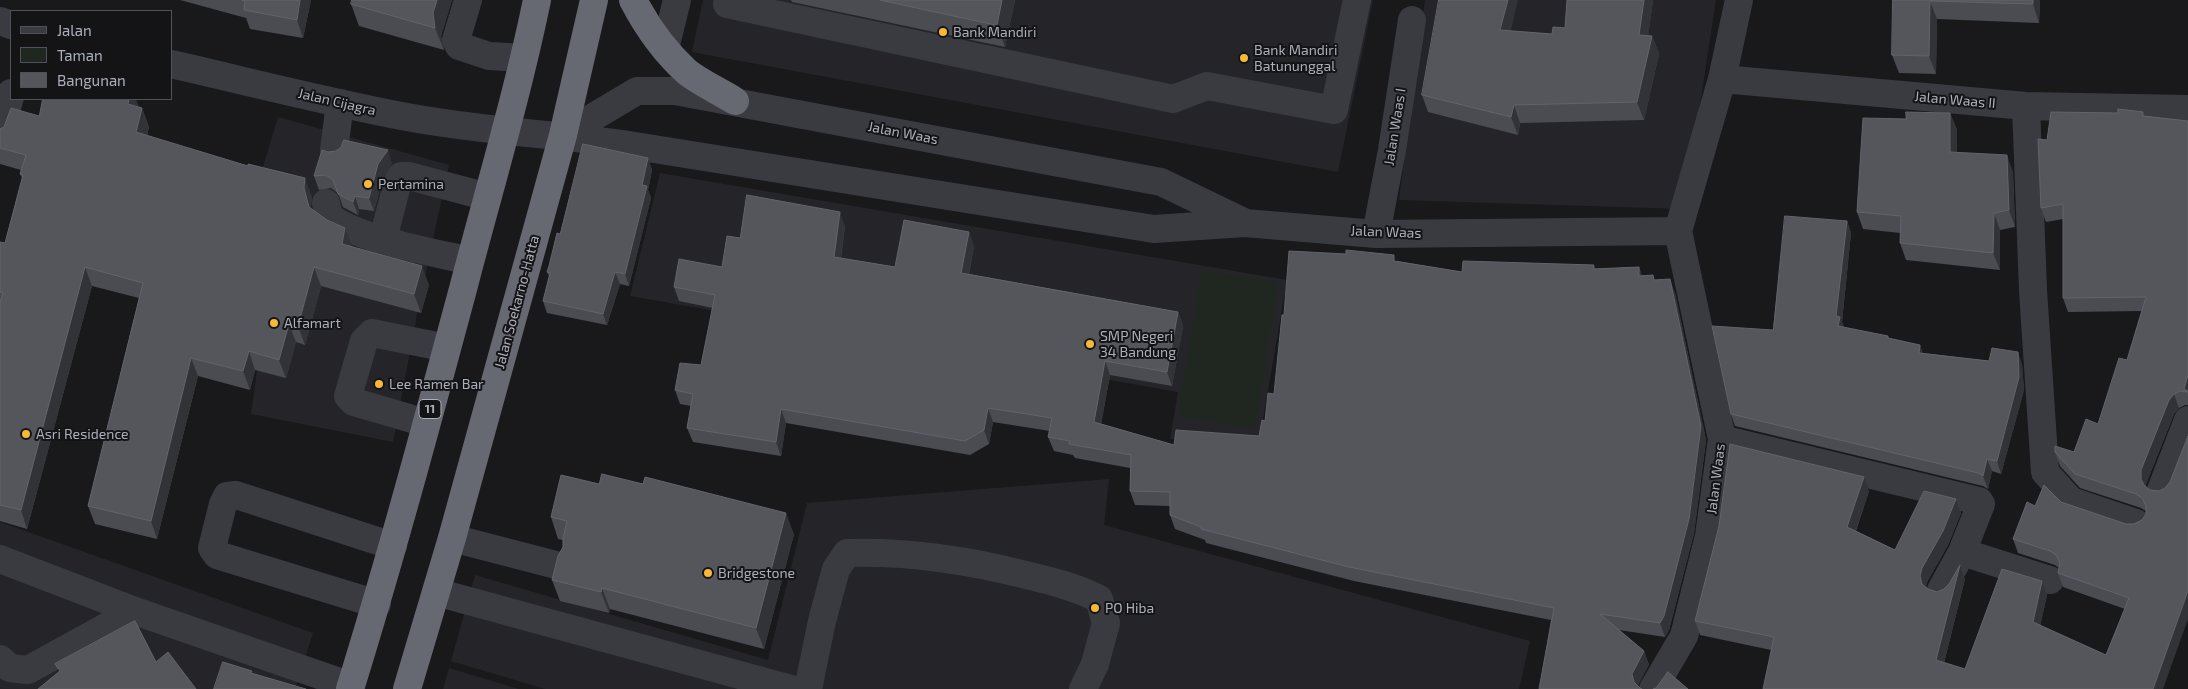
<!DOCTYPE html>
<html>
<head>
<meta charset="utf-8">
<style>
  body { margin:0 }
  #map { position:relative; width:2188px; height:689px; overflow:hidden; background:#19191c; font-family:"Exo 2",sans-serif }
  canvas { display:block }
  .legend { position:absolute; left:10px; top:10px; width:162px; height:90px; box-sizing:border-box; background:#141417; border:1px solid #505259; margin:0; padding:6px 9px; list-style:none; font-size:15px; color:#abb0bb }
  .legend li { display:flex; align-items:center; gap:10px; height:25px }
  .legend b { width:25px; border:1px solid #505259 }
</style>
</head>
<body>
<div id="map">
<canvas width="2188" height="689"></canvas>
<ul class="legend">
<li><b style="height:6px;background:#3a3b41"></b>Jalan</li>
<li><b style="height:14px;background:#1f2720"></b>Taman</li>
<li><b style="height:14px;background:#55565c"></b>Bangunan</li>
</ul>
</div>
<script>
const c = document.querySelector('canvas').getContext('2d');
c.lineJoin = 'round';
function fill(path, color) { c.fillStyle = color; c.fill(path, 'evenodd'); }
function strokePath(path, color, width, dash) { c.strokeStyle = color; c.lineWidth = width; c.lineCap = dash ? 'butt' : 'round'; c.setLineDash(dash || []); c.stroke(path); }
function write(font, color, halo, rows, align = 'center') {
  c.font = font + ' "Exo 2",sans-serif'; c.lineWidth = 4; c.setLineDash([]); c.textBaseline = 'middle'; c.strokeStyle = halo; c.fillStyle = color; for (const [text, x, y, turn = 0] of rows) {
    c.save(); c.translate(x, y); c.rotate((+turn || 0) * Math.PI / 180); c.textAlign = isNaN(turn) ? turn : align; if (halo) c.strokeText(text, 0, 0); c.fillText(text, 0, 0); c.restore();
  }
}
const built = new Path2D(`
  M703,0H1373L1338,172L692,52Z
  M1425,0H1716L1684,209L1399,200Z
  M278,117L449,165L423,286L242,236Z
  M660,173L1287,280L1259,443L1170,439L1178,392L630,296Z
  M262,250L421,294L393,442L251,414L258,364Z
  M1109,479L1104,525L1530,641L1519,689H545L451,661L475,575L768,660L807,503Z
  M0,522L313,633L295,689H0Z
  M449,668L519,689H443Z`);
const green = new Path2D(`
  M1202,270L1278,283L1255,429L1178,416Z`);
const minor = new Path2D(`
  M468,0L456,40L459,46L489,56L524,58
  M727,4L1173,99L1207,86L1334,110L1357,0
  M0,21L11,25
  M665,49L677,0
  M171,64C250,82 328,102 407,117C481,131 555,134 629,145L1154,229L1245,223L1376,234L1678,231L1722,79L1739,0
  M1722,79L2026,106L2188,109
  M2026,106L2033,290L2045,472L2071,501L2136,523
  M0,134L11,93
  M563,135L637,91H675L1161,182L1244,222
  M334,150L340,103
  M326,203L329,217C358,239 432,252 470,261
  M1376,234L1392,150L1412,20
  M383,239L398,181L401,176H409L488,197
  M426,423L354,402L348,396L364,341L372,333L447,348
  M1722,439L1979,501L1981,504L1962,552L2050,580
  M2161,490L2188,420
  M452,538L556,565
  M0,559L135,611L351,686
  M1941,590L1962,552
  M436,592L791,689
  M377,604L217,555L212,548L223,504L227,496L236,495L393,546
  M0,659L10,668L28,670L135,611
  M808,689L822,621L836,569L847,553C908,551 967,560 1026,575C1051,581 1076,587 1099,599L1106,623L1095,664L1083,689
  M1653,689L1684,636L1709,536L1722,439L1678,231`);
const highway = new Path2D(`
  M633,0C647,27 665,52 687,72C701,83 719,91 735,101
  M350,689C391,557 427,423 463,289C488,193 517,97 537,0
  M407,689L452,538L563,135L594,0`);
const wall = new Path2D(`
  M180,0H311L303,38L250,29L246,18Z
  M452,0L441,36L444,50L359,26L351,4Z
  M791,0H1015L1005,47L792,2Z
  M1567,0H1653L1648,36H1652L1659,54L1644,120L1520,123L1518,135L1428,112L1422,95L1511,31L1552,34L1565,28Z
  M1893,0H2040L2039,23L1937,19L1936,74L1899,73L1892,55Z
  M139,107L142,108L149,127L147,136L312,197L311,206V209L352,247L429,285L421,313L321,286L305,345L296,342L286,378L255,370L250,390L198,376L157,539L95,524L88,506L139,298L92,286L27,529L0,521V242L5,243L22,178L20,174L21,170L0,164V129L39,116Z
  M1950,113L1957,130V152L2013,172L2015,227L2000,230V270L1906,260L1900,243V233L1863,229L1857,212L1906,119Z
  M2145,116L2188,121V405H2185L2179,408L2174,414L2146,484V488L2163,689L1771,650L1700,635L1695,621L1869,491L1856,531L1895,550L1956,499L1961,513L1948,545L1927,582L1926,587L1928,589L1937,592L1944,589L1965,579L1944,663L1965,669L2042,581L2047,595L2040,626L2106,655L2125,609L2063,587L2058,573L2059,568L2055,565L2018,553L2013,539L2035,506L2061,502L2126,524H2134L2142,520L2146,514V511L2141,508L2080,488L2060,466L2055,452H2074L2098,424L2127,360L2142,311L2068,312L2063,298V219L2046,222L2041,208L2047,140Z
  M648,158L652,170L648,190L651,198L629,286L620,284L607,325L547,313L543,301L549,276L547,272L560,234Z
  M392,163L383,177L374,211L359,209L358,215L343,207L338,193L331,188L319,190L314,176Z
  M1847,221L1851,233L1842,322L1844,327L1889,339L1923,353L1989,361L2022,364L2024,390L2001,474L1992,471L1988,489L1983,486L1735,426L1731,414L1773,330Z
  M845,226L841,258L895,267L974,246L969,274L1178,312L1183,326L1172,386L1110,375L1101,424L1174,445L1259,436L1274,394L1284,315L1397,261L1462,272L1594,265L1595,269L1639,267L1642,276L1655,280L1675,293L1706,440L1694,533L1669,630L1665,637L1619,630L1644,651L1649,665L1539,689L1551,620L1354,581L1206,543L1205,540L1175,529L1170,515V506L1135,505L1130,491V468L1075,458L1073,455L1054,451L1048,437L1050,431L993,422L989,444L970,455L786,423L781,456L693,442L687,428L691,406L680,404L675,390L701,365L713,308L679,301L674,287L722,267L740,238Z
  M551,517L794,534L764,649L610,609L609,613L560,601L552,580L563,547V540L558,539Z`);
const shadedWall = new Path2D(`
  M300,0H311L303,38L297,20Z
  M437,0H452L441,36L444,50L435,28L433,13Z
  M1002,0H1015L1005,47L997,25Z
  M1508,0H1518L1507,47L1500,30Z
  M1644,0H1653L1646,53L1639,35Z
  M2033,0H2040L2039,23L2033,4Z
  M1930,1L1937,19L1936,74L1929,56Z
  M1652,36L1659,54L1644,120L1637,102Z
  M129,99H136L139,107L128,104Z
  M1514,105L1520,123L1518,135L1511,117Z
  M142,108L149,127L143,151L136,132Z
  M1950,113L1957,130V169L1950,152Z
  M388,150L392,163L383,177L374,211L369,198L378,164Z
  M2007,155L2013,172L2015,227L2009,210Z
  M648,158L652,170L648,190L651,198L629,286L625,274Z
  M305,178L312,197L311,206L316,226L309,207L304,188Z
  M355,196L359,209L358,215L353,202Z
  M840,212L845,226L839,270L834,257Z
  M1994,213L2000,230V270L1993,253Z
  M1847,221L1851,233L1842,322L1845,330L1838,326L1836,316Z
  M345,228L352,246L342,244Z
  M969,232L974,246L966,287L961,273Z
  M422,266L429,285L421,313L414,294Z
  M85,267L92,286L27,529L21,510Z
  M314,267L321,286L305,345L298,326Z
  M1639,267L1644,281L1639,276Z
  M615,272L620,284L607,325L603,314Z
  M1670,279L1675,293L1706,440L1694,533L1669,630L1665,637L1660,623Z
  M1178,312L1183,326L1172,386L1167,372Z
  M289,324L296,342L286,378L279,360Z
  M1920,345L1925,358L1919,353Z
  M249,351L255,370L250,390L243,371Z
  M2018,352L2022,364L2024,390L2001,474L1997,461Z
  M191,358L198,376L157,539L151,521Z
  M1105,361L1110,375L1099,436L1094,422Z
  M2188,375V392L2184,389Z
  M2174,394L2179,408L2174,414L2146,484V493L2141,479V470L2169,400Z
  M988,408L993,422L989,444L984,430Z
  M781,409L786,423L781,456L776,442Z
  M1987,459L1992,471L1988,489L1983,476Z
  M1864,477L1869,491L1852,541L1847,527Z
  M1956,499L1961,513L1948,545L1927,582L1925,590L1922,584L1920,576L1922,568Z
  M786,513L794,534L764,649L756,628Z
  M1960,565L1965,579L1941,674L1936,660Z
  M2042,581L2047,595L2038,636L2033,622Z
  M602,588L610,609L609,613L601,592Z
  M2188,591V619L2163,689H2153Z
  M1644,651L1649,665L1637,688L1634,682L1632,674Z`);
const building = new Path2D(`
  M242,0H300L297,20L244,10L245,1Z
  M352,0H437L433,13L435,28L351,4Z
  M880,0H1002L997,25Z
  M1439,0H1508L1500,30L1552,34L1553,27L1565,28L1567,0H1644L1639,35L1652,36L1637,102L1514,105L1511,117L1422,95Z
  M1893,0H2033V4L1930,1L1929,56L1892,55Z
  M43,99H129L128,104L142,108L136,132L248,166V164L305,178L304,188L309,207L327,220L345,228L342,244L422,266L414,294L314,267L298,326L289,324L279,360L249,351L243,371L191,358L151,521L88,506L143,283L85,267L21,510L0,505V303L3,293L0,292V242L5,243L23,175L20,174L26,155L0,148V129L4,127L11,108L39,116Z
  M2118,109L2143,112V116L2188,121V375L2184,389L2188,391V392L2180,391L2174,394L2169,400L2141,470V479L2144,485L2150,490L2159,491L2165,488L2170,482L2188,436V591L2153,689H1763L1774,637L1695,621L1719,526L1730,444L1864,477L1847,527L1895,550L1924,491L1956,499L1943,531L1922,568L1920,576L1922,584L1928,589L1937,592L1944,589L1949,584L1960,565L1936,660L1965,669L2002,569L2042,581L2033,622L2106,655L2129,598L2058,573L2060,563L2056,555L2050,551L2013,539L2027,502L2035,506L2044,485L2061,502L2126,524H2134L2142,520L2146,514V506L2142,498L2136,494L2075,474L2055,452V446L2074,452L2086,419L2098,424L2119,358L2127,360L2146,297L2063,298V204L2041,208L2038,139L2047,140L2051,112L2118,113Z
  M1906,112L1950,113V152L2007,155L2009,210L1994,213L1993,253L1900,243L1901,216L1857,212L1863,118L1906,119Z
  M344,140L388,150L378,164L369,198L355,196L353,202L338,194L333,180L326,175L314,176L322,150L328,152L336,151L341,147Z
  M583,144L648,158L642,185L647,186L625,274L615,272L603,314L543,301L550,273L547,272L549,266L557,233L560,234Z
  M747,195L840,212L834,257L895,267L904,220L969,232L961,273L1178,312L1167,372L1105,361L1094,422L1174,445L1176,430L1259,436L1262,420L1265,421L1268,393L1274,394L1282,315H1284L1289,251L1346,254V250L1394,255V261L1462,272L1463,261L1594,265L1593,269L1639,267V276L1653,275L1654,280L1670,279L1701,426L1689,519L1664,616L1660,623L1600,614L1644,651L1632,674L1634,682L1640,688L1642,689H1539L1554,608L1349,567L1201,529V527L1170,515V492L1130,491L1131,455L1069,444L1070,441L1048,437L1052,418L988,408L984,430L965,441L781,409L776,442L687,428L693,394L675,390L680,363L701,365L715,295L674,287L679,259L722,267L727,236L740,238Z
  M1785,216L1847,221L1836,316L1840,317L1838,326L1888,336V338L1920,345L1919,353L1989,361L1992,348L2018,352L2019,377L1997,461L1987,459L1983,476L1978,473L1731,414L1712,326L1773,330Z
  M602,474L643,484L645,477L786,513L756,628L602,588L601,592L552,580L558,556L563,547V538L567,521L551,517L561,475L599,484Z
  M135,621L156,662L168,652L196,689H38L60,671L55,664Z
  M223,662L252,671L251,673L306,689H214Z
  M1668,672L1688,689H1653L1656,688Z`);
const markers = [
  [943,32,5,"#f6b936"],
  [1244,58,5,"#f6b936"],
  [368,184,5,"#f6b936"],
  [274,323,5,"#f6b936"],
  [1090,344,5,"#f6b936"],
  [379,384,5,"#f6b936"],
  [26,434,5,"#f6b936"],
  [708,573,5,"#f6b936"],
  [1095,608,5,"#f6b936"]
];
const shields = [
  [430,409,22]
];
const shieldNames = [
  ["11",430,409]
];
const poiNames = [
  ["Bank Mandiri",953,32],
  ["Bank Mandiri",1254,50],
  ["Batununggal",1254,66],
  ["Pertamina",378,184],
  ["Alfamart",284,323],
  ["SMP Negeri",1100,336],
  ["34 Bandung",1100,352],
  ["Lee Ramen Bar",389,384],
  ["Asri Residence",36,434],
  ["Bridgestone",718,573],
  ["PO Hiba",1105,608]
];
const streetNames = [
  ["Jalan Waas II",1955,100,5],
  ["Jalan Cijagra",337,102,13],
  ["Jalan Waas I",1395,127,-81],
  ["Jalan Waas",903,133,11],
  ["Jalan Waas",1386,232,2],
  ["Jalan Soekarno-Hatta",517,302,-75],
  ["Jalan Waas",1716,479,-83]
];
fill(built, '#252529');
fill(green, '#1f2720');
strokePath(minor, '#3a3b41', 28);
strokePath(highway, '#666972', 28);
fill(wall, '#4a4c51');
fill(shadedWall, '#323337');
fill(building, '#55565c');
strokePath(building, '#62646b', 1);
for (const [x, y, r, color] of markers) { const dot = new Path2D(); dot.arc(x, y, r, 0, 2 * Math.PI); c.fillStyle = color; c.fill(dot); strokePath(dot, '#141417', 2); }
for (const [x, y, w] of shields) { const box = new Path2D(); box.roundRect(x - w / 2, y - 9.5, w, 19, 4); c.fillStyle = '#141417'; c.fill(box); strokePath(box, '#abb0bb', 1); }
write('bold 12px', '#abb0bb', null, shieldNames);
write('14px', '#abb0bb', '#141417', poiNames, 'left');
write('14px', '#abb0bb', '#141417', streetNames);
</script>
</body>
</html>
